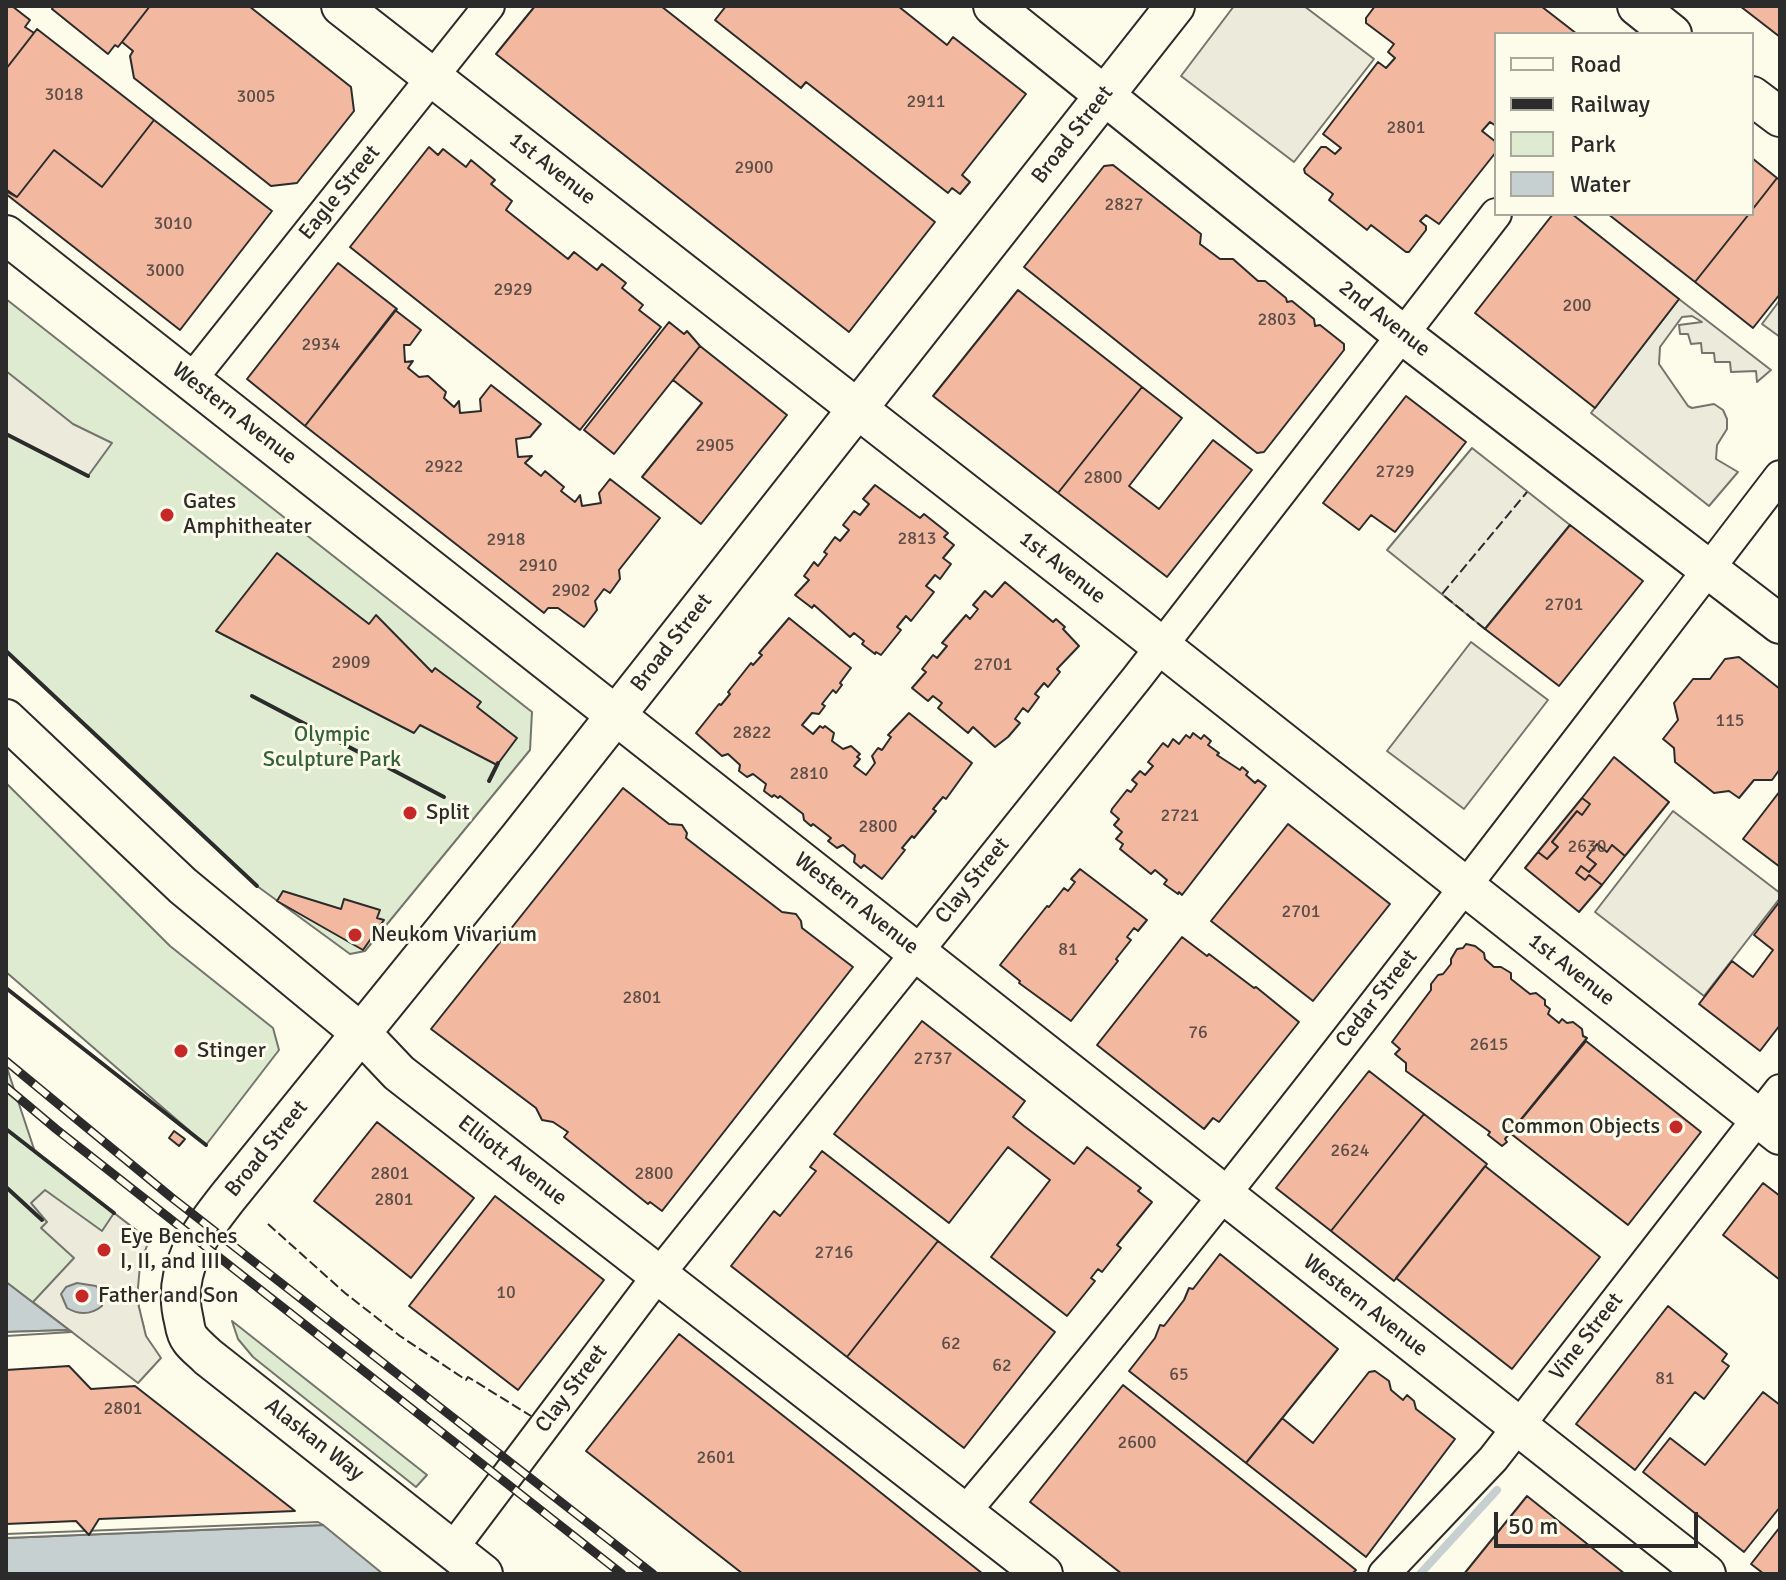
<!DOCTYPE html>
<html>
<head>
<meta charset="utf-8">
<style>
  body { margin:0 }
  #map { position:relative; width:1786px; height:1580px; overflow:hidden; background:#fdfbea; font-family:Signika,sans-serif }
  canvas { display:block }
  .frame { position:absolute; inset:0; border:8px solid #2b2b2b; pointer-events:none }
  .legend { position:absolute; left:1494px; top:32px; width:260px; height:184px; box-sizing:border-box; background:#fdfbea; border:2px solid #a9a89e; margin:0; padding:10px 14px; list-style:none; font-size:24px; color:#2b2b2b }
  .legend li { display:flex; align-items:center; gap:16px; height:40px }
  .legend b { width:40px; border:2px solid #a9a89e }
  .scale { position:absolute; left:1494px; top:1512px; width:204px; height:36px; box-sizing:border-box; border:4px solid #2b2b2b; border-top:0; padding-left:10px; font-size:24px; line-height:28px; white-space:nowrap; color:#2b2b2b; -webkit-text-stroke:6px #fdfbea; paint-order:stroke }
</style>
</head>
<body>
<div id="map">
<canvas width="1786" height="1580"></canvas>
<div class="frame"></div>
<ul class="legend">
<li><b style="height:10px;background:#fdfbea"></b>Road</li>
<li><b style="height:10px;background:#2b2b2b"></b>Railway</li>
<li><b style="height:22px;background:#deebd1"></b>Park</li>
<li><b style="height:22px;background:#c7d0d0"></b>Water</li>
</ul>
<div class="scale">50 m</div>
</div>
<script>
const c = document.querySelector('canvas').getContext('2d');
c.lineJoin = 'round';
function fill(path, color) { c.fillStyle = color; c.fill(path, 'evenodd'); }
function strokePath(path, color, width, dash) { c.strokeStyle = color; c.lineWidth = width; c.lineCap = dash ? 'butt' : 'round'; c.setLineDash(dash || []); c.stroke(path); }
function write(font, color, halo, rows, align = 'center') {
  c.font = font + ' Signika,sans-serif'; c.lineWidth = 6; c.setLineDash([]); c.textBaseline = 'middle'; c.strokeStyle = halo; c.fillStyle = color; for (const [text, x, y, turn = 0] of rows) {
    c.save(); c.translate(x, y); c.rotate((+turn || 0) * Math.PI / 180); c.textAlign = isNaN(turn) ? turn : align; if (halo) c.strokeText(text, 0, 0); c.fillText(text, 0, 0); c.restore();
  }
}
const green = new Path2D(`
  M6,299L532,712L530,750L365,951L350,954L257,886L6,651Z
  M6,783L170,946L273,1028L279,1050L206,1145L6,972Z
  M6,1065L35,1152L149,1240C135,1268 134,1298 144,1328L69,1330L6,1282Z
  M232,1321L427,1475L416,1487L253,1357L238,1339Z`);
const parking = new Path2D(`
  M1234,6H1304L1374,59L1294,162L1181,76Z
  M1679,299L1771,370L1757,382L1756,371L1731,372L1730,362H1715L1714,353H1702L1701,343L1691,344L1688,334H1680L1679,325L1702,322L1692,316L1682,317L1660,347L1659,364L1688,406L1692,408L1714,404L1723,410L1727,419V429L1717,445L1716,459L1738,472L1709,506L1591,413Z
  M1780,300V337L1762,324Z
  M6,371L73,424L112,443L88,476L6,434Z
  M1472,448L1570,525L1485,629L1387,550Z
  M1471,642L1548,700L1464,809L1387,751Z
  M1673,811L1780,893V898L1704,996L1595,912Z
  M45,1190L102,1231L114,1213L149,1240L140,1265L137,1299L146,1336L161,1358L138,1383L33,1302L74,1258L41,1228L47,1222L31,1203Z`);
const water = new Path2D(`
  M6,1282L69,1330L6,1332Z
  M77,1283L96,1286L103,1295L102,1306C91,1315 79,1315 67,1308L61,1294L66,1287Z
  M323,1525L383,1574H6V1538Z`);
const pier = new Path2D(`
  M69,1330L72,1332L6,1336V1332Z
  M318,1522L323,1525L6,1538V1534Z`);
const stream = new Path2D(`
  M1420,1574L1497,1490`);
const building = new Path2D(`
  M6,6H12L30,20L25,27L34,33L6,69Z
  M54,6H150L118,47L115,45L108,54L52,9Z
  M150,6H249L351,87L354,111L297,183L271,186L134,78L130,56L133,51L122,42Z
  M535,6H661L935,222L849,332L496,54Z
  M726,6H898L947,45L953,37L1026,94L962,175L970,182L960,194L952,188L948,193L806,82L801,88L715,20Z
  M1375,6H1541L1577,34H1496V126L1490,122L1482,131L1496,142V152L1439,224L1426,215L1420,221L1426,226V230L1409,252H1406L1371,225L1367,230L1329,200L1333,194L1305,173L1304,169L1321,147H1326L1335,154L1341,148L1323,134L1378,62L1386,68L1395,58L1388,52L1394,44L1366,23V18Z
  M1740,6H1780V37Z
  M37,29L154,120L102,187L54,150L17,197L6,191V69Z
  M154,120L272,211L180,330L6,194L7,190L17,197L54,150L102,187Z
  M429,147L438,155L443,149L466,167L471,160L495,180L491,184L512,201L506,210L568,259L574,252L597,270L602,264L626,283L622,288L643,305L639,310L661,327L580,430L350,247Z
  M1752,158L1777,178L1752,210Z
  M1113,165L1201,234L1200,244L1220,259H1233L1258,281H1265L1286,298L1287,302L1292,301L1314,319L1315,326L1320,325L1344,344V350L1264,452L1257,453L1024,267L1104,166Z
  M1777,178L1780,180V294L1753,328L1695,282L1749,214H1752V210Z
  M1553,214H1572L1679,299L1595,408L1475,313Z
  M1608,214H1749L1695,282Z
  M338,263L397,309L305,426L247,379Z
  M1018,290L1142,387L1058,493L933,396Z
  M395,310L421,330L410,345H404L405,362L413,361L408,368L419,377L428,376L446,392L444,398L454,407L459,401L460,413L481,411L480,399L491,385L541,424L530,437L516,439L518,457L532,456L525,463L541,476L545,471L564,487L561,491L575,502L580,495L582,506L601,503L599,493L610,479L660,518L619,570L620,579L610,593L604,589L595,601L597,610L584,627L558,608H548L544,613L305,426Z
  M669,322L684,334L687,331L700,346L614,454L584,430Z
  M700,346L787,415L701,524L642,477L702,403L673,380Z
  M1142,387L1182,418L1129,486L1159,509L1213,440L1252,470L1167,577L1058,493Z
  M1406,396L1466,442L1395,532L1371,515L1359,530L1323,503Z
  M875,485L920,518L924,514L948,533L944,537L954,545L943,558L951,564L940,579L935,575L926,586L934,592L911,621L906,616L897,627L901,630L881,655L876,652L875,654L862,644L864,641L854,633L850,637L814,605L812,608L795,595L809,580L804,576L814,562L818,566L827,554L824,552L835,537L840,541L849,530L843,525L854,511L860,515L869,504L863,499Z
  M1570,525L1643,581L1559,686L1485,629Z
  M277,553L369,624L376,615L432,672L435,668L481,702L477,707L517,738L497,765L420,725L414,733L216,631Z
  M1005,582L1053,622L1056,619L1065,627L1063,629L1079,646L1057,669L1060,672L1048,687L1044,683L1035,694L1039,697L1028,712L1023,708L1015,719L1020,723L1008,737L995,747L973,727L968,733L938,708L942,703L933,696L928,701L912,688L926,672L922,669L933,655L937,658L947,646L942,643L966,615L970,619L978,609L973,605L985,591L992,597Z
  M789,618L851,668L840,683L842,685L836,693L833,690L822,704L825,706L819,714L812,713L802,725L813,734L820,726L823,728L825,726L834,733L832,741L843,749L851,746L860,754L857,757L860,759L854,766L866,775L875,763L872,756L878,748L882,750L891,737L888,735L909,713L972,763L946,799L943,797L933,809L936,811L914,838L912,836L902,848L905,850L882,879L864,865L861,868L854,862L855,855L843,845L837,848L828,841L831,838L813,824L811,826L804,820L803,814L780,796L778,798L774,795L772,797L764,791L766,784L753,774L747,777L739,771L740,765L728,754L722,756L696,733L719,704L721,705L730,694L728,692L751,663L753,665L762,655L759,653Z
  M1739,657L1780,689V769L1772,780H1754L1739,798L1729,791L1714,793L1675,762L1674,748L1663,739L1678,720L1674,703L1693,679H1710L1725,659Z
  M1193,733L1201,739L1204,735L1211,741L1208,745L1219,753L1217,755L1240,770L1242,767L1248,772L1246,775L1255,783L1258,780L1266,786L1182,895L1179,892L1178,894L1164,884L1167,880L1155,870L1151,874L1120,849L1123,844L1116,839L1122,832L1114,825L1119,819L1111,812L1112,809L1127,790L1131,792L1137,784L1132,780L1140,771L1145,775L1153,766L1148,762L1163,743L1168,747L1173,739L1179,744L1186,735L1190,738Z
  M1614,757L1669,802L1625,856L1612,845L1607,852L1597,844L1587,857L1596,864L1589,872L1581,866L1576,873L1585,880L1589,875L1602,885L1579,912L1525,868L1538,852L1547,859L1558,847L1552,842L1577,811L1582,815L1590,804L1582,798Z
  M623,788L669,824L682,825L687,833L686,838L782,912L796,914L801,921L802,928L853,967L662,1211L650,1202L648,1204L564,1137L568,1132L553,1122L542,1120L536,1108L431,1029Z
  M1780,791V867L1743,839Z
  M1582,798L1590,804L1582,815L1577,811L1552,842L1558,847L1547,859L1538,852Z
  M1288,824L1390,904L1313,1001L1211,921Z
  M1597,844L1607,852L1612,845L1625,856L1602,885L1589,875L1585,880L1576,873L1581,866L1589,872L1596,864L1587,857Z
  M1080,869L1147,920L1138,931L1134,928L1127,937L1131,940L1116,959L1118,961L1071,1021L1019,983L1020,981L1000,965L1047,906L1049,907L1064,888L1068,891L1075,882L1071,879Z
  M283,891L341,909L344,899L380,910L377,918L384,920L363,950L277,901Z
  M1780,901V1025L1760,1051L1699,1004L1732,961L1753,977L1773,950L1754,935Z
  M1182,937L1207,956L1209,954L1254,988L1256,987L1299,1022L1219,1122L1213,1118L1204,1129L1097,1045Z
  M1466,944L1475,946L1484,953L1485,959L1494,967H1501L1511,973V979L1530,994L1536,993L1545,1000V1005L1550,1009L1548,1014L1559,1023L1562,1019L1567,1023L1573,1022L1582,1029L1583,1036L1587,1038L1505,1139L1507,1142L1502,1146L1488,1135L1490,1132L1406,1071V1063L1395,1054L1400,1049L1392,1042L1431,990V984L1438,975L1443,974L1451,964V959L1457,949L1463,948Z
  M922,1021L1025,1101L1013,1117L1024,1126L1074,1164L1087,1147L1141,1188L1138,1191L1152,1202L1117,1245L1121,1248L1102,1272L1098,1269L1091,1278L1095,1281L1067,1316L991,1257L1050,1180L1008,1147L949,1223L834,1134Z
  M1586,1041L1701,1132L1628,1225L1510,1133Z
  M1369,1071L1424,1114L1331,1231L1276,1188Z
  M1424,1114L1487,1164L1394,1281L1331,1231Z
  M377,1122L474,1198L411,1278L314,1201Z
  M174,1131L185,1139L179,1146L169,1138Z
  M822,1151L938,1241L847,1357L731,1266L774,1211L780,1216L816,1171L810,1167Z
  M1485,1166L1600,1257L1512,1369L1396,1278Z
  M1763,1183L1780,1196V1280L1723,1235Z
  M495,1196L604,1280L518,1390L409,1306Z
  M938,1241L1055,1332L964,1448L847,1357Z
  M1220,1254L1338,1349L1246,1463L1129,1371L1155,1338L1160,1325L1164,1326L1184,1300L1189,1288L1193,1289Z
  M1668,1306L1727,1354L1722,1361L1729,1366L1704,1399L1695,1392L1635,1470L1576,1424Z
  M679,1334L846,1465L983,1574H743L586,1451Z
  M69,1366L91,1389L135,1386L295,1511L99,1519L89,1535L76,1521L6,1524V1370Z
  M1375,1371L1389,1381L1391,1390L1403,1400L1407,1395L1414,1401L1416,1409L1455,1439L1366,1557L1246,1463L1282,1418L1313,1443L1369,1372Z
  M1123,1385L1356,1570L1352,1574H1122L1030,1502Z
  M1763,1392L1780,1405V1507L1744,1552L1643,1472L1670,1438L1705,1465Z
  M1527,1496L1625,1574H1464Z
  M1780,1527V1574H1764L1751,1564Z`);
const minor = new Path2D(`
  M191,380L489,6
  M964,1513C1248,1177 1512,825 1780,476
  M452,1549L659,1274L1136,679L1496,214
  M1384,1574L1493,1459L1780,1090`);
const major = new Path2D(`
  M341,6L1132,623L1780,1135
  M993,6L1403,335L1780,624
  M1637,6L1672,34
  M1752,96L1780,117
  M6,235L1706,1574
  M6,719L183,886L361,1033L399,1073L1043,1574
  M483,1574L208,1357C202,1351 194,1345 190,1339C186,1334 185,1327 184,1321C171,1271 199,1234 228,1197L519,838L1175,6`);
const rail = new Path2D(`
  M6,1061L171,1197L653,1574
  M6,1087L56,1129L622,1574`);
const fence = new Path2D(`
  M1485,629L1442,594L1527,492
  M268,1224L345,1293L400,1336L466,1380L468,1377L531,1416`);
const wall = new Path2D(`
  M6,434L88,476
  M6,651L257,886
  M252,696L444,797
  M489,781L498,763
  M6,988L206,1145
  M6,1129L114,1213
  M6,1187L42,1220`);
const markers = [
  [167,515,8,"#c62828"],
  [410,813,8,"#c62828"],
  [355,935,8,"#c62828"],
  [181,1051,8,"#c62828"],
  [1676,1127,8,"#c62828"],
  [104,1250,8,"#c62828"],
  [82,1296,8,"#c62828"]
];
const numberNames = [
  ["3018",64,95],
  ["3005",256,97],
  ["2911",926,102],
  ["2801",1406,128],
  ["2900",754,168],
  ["2827",1124,205],
  ["3010",173,224],
  ["3000",165,271],
  ["2929",513,290],
  ["200",1577,306],
  ["2803",1277,320],
  ["2934",321,345],
  ["2905",715,446],
  ["2922",444,467],
  ["2729",1395,472],
  ["2800",1103,478],
  ["2813",917,539],
  ["2918",506,540],
  ["2910",538,566],
  ["2902",571,591],
  ["2701",1564,605],
  ["2909",351,663],
  ["2701",993,665],
  ["115",1730,721],
  ["2822",752,733],
  ["2810",809,774],
  ["2721",1180,816],
  ["2800",878,827],
  ["2630",1587,847],
  ["2701",1301,912],
  ["81",1068,950],
  ["2801",642,998],
  ["76",1198,1033],
  ["2615",1489,1045],
  ["2737",933,1059],
  ["2624",1350,1151],
  ["2801",390,1174],
  ["2800",654,1174],
  ["2801",394,1200],
  ["2716",834,1253],
  ["10",506,1293],
  ["62",951,1344],
  ["62",1002,1366],
  ["65",1179,1375],
  ["81",1665,1379],
  ["2801",123,1409],
  ["2600",1137,1443],
  ["2601",716,1458]
];
const streetNames = [
  ["Broad Street",1073,135,-52],
  ["1st Avenue",552,169,38],
  ["Eagle Street",340,193,-51],
  ["2nd Avenue",1384,319,38],
  ["Western Avenue",234,414,38],
  ["1st Avenue",1062,568,38],
  ["Broad Street",672,643,-52],
  ["Clay Street",973,881,-51],
  ["Western Avenue",856,904,38],
  ["1st Avenue",1571,970,38],
  ["Cedar Street",1377,999,-52],
  ["Broad Street",267,1149,-51],
  ["Elliott Avenue",512,1161,38],
  ["Western Avenue",1365,1306,38],
  ["Vine Street",1587,1337,-52],
  ["Clay Street",572,1389,-53],
  ["Alaskan Way",314,1440,38]
];
const poiNames = [
  ["Gates",183,502],
  ["Amphitheater",183,527],
  ["Split",426,813],
  ["Neukom Vivarium",371,935],
  ["Stinger",197,1051],
  ["Common Objects",1660,1127,"right"],
  ["Eye Benches",120,1237],
  ["I, II, and III",120,1262],
  ["Father and Son",98,1296]
];
const parkNames = [
  ["Olympic",332,735],
  ["Sculpture Park",332,760]
];
fill(green, '#deebd1');
strokePath(green, '#74746e', 2);
fill(parking, '#eceadb');
strokePath(parking, '#74746e', 2);
fill(water, '#c7d0d0');
strokePath(water, '#74746e', 2);
fill(pier, '#fdfbea');
strokePath(pier, '#74746e', 2);
strokePath(stream, '#c7d0d0', 8);
fill(building, '#f2b8a0');
strokePath(building, '#2b2b2b', 2);
strokePath(minor, '#2b2b2b', 34);
strokePath(major, '#2b2b2b', 42);
strokePath(minor, '#fdfbea', 30);
strokePath(major, '#fdfbea', 38);
strokePath(rail, '#2b2b2b', 9);
strokePath(rail, '#fdfbea', 6, [18]);
strokePath(fence, '#2b2b2b', 2, [10, 4]);
strokePath(wall, '#2b2b2b', 4);
for (const [x, y, r, color] of markers) { const dot = new Path2D(); dot.arc(x, y, r, 0, 2 * Math.PI); c.fillStyle = color; c.fill(dot); strokePath(dot, '#fdfbea', 3); }
write('18px', '#5d4e48', null, numberNames);
write('22px', '#2b2b2b', '#fdfbea', streetNames);
write('22px', '#2b2b2b', '#fdfbea', poiNames, 'left');
write('22px', '#34623c', '#fdfbea', parkNames);
</script>
</body>
</html>
